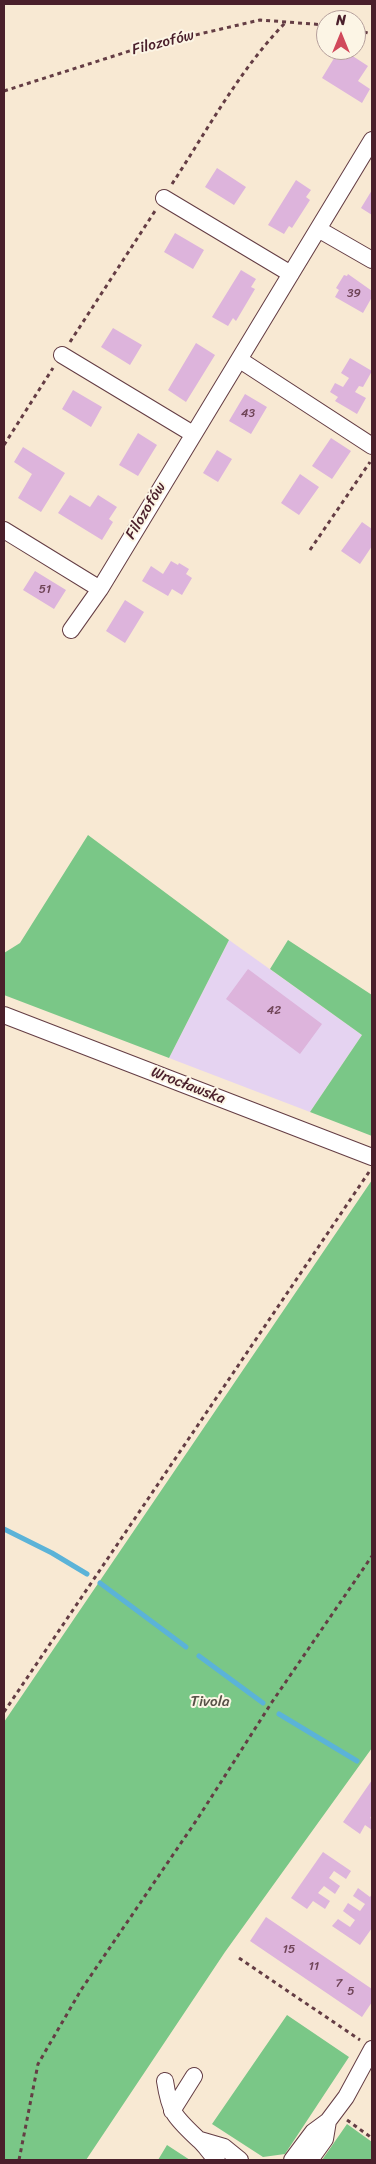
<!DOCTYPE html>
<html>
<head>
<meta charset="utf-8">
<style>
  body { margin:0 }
  #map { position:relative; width:376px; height:2164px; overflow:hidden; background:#f8e9d3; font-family:Sriracha,sans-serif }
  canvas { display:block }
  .frame { position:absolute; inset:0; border:5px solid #4a1f2b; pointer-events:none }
  .north { position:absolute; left:316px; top:10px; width:50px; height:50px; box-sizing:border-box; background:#fcf5e5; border:1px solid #b59f9b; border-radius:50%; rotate:0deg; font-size:14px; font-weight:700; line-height:20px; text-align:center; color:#4a1f2b }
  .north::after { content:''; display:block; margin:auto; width:18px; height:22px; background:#d1495b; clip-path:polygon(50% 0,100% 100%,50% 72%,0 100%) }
</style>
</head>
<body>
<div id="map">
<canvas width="376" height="2164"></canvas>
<div class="frame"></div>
<div class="north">N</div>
</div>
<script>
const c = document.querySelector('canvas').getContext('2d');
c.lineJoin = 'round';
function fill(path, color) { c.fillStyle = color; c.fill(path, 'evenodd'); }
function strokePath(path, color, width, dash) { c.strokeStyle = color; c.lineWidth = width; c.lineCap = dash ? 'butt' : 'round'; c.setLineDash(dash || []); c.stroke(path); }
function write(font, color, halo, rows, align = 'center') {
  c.font = font + ' Sriracha,sans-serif'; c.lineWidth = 4; c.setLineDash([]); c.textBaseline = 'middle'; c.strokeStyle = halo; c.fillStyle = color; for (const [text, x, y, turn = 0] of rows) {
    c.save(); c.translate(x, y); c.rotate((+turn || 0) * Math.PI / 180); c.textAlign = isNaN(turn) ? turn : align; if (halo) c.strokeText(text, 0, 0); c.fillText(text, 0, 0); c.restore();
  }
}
const built = new Path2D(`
  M229,940L362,1035L310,1112L169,1058Z`);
const green = new Path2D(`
  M88,835L229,940L169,1058L4,995V953L20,943Z
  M288,940L372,995V1136L310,1112L362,1035L270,969Z
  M372,1180V1748L225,1952L86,2160H4V1722Z
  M287,2015L349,2057L285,2154L263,2157L212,2124Z
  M347,2124L372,2142V2160H322Z
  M167,2145L190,2160H158Z`);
const stream = new Path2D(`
  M4,1529L52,1553L87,1574
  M100,1583L186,1647
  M199,1656L263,1703
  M279,1714L357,1761`);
const building = new Path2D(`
  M348,53L368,66L358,81L370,89L362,103L322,78L336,55L344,59Z
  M217,168L246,187L234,205L205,187Z
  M296,180L311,190L306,197L310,200L292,228L289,226L284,234L268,225Z
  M372,190V215L361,208Z
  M175,233L204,250L193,269L164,252Z
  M241,270L256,279L251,287L255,289L236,321L233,318L228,326L212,317Z
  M348,274L372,291V297L363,313L335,297L339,290L336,288L344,275L347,276Z
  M113,328L142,345L130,365L101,347Z
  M196,343L215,355L186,402L168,390Z
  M350,358L372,371L363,387L359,386L355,392L366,398L357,414L335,401L338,397L330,392L335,383L343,387L349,378L341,373Z
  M73,390L102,407L91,427L62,409Z
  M245,394L267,407L251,434L229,421Z
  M138,433L157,445L138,476L119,465Z
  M331,438L351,451L332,479L312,466Z
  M23,447L65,473L41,512L18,498L32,474L14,462Z
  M217,450L232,459L218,482L203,473Z
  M300,474L319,487L299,515L281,503Z
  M70,495L90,507L98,495L117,507L109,519L113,522L102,540L58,513Z
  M362,522L372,529V546L360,564L341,551Z
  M171,561L178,565L179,563L189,569L186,574L192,578L182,595L172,589L168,596L142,581L151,566L163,574Z
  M35,571L66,590L54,609L23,590Z
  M125,600L144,612L125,643L106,631Z
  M248,969L322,1024L300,1054L226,999Z
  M372,1780V1815L370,1818L372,1819V1830L365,1825L360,1834L343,1822Z
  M323,1852L351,1871L346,1879L334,1871L329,1878L340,1886L335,1894L324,1886L318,1893L330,1901L325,1909L313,1901L307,1909L291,1898Z
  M358,1888L370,1897L372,1894V1928L360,1945L332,1926L338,1919L350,1927L355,1920L343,1911L348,1903L360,1911L365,1904L353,1896Z
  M266,1917L372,1989V2002L362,2017L250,1941Z`);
const path = new Path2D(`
  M356,30L372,34
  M4,91L139,48L260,20L326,25
  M172,184C208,129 240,69 286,22
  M70,342L155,211
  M4,445L53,368
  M310,550L370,462
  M4,1712L369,1172
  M239,1958L360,2040
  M347,2120L372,2138
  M19,2160L38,2064L81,1990L198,1818L272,1702L372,1556`);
const minor = new Path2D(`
  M164,198L291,274
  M318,229L372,260
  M62,355L193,434
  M240,360L372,446
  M4,530L100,589
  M71,630L100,589L372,140
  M4,1015L372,1157
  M165,2081C170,2114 175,2117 199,2140C206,2146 210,2154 217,2160
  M172,2111L194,2076
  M200,2140L224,2147L240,2160
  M292,2160L313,2132L328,2121L346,2097L372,2049
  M310,2160L325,2139L328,2121`);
const numberNames = [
  ["39",354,294],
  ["43",248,414],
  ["51",45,590],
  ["42",274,1011],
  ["15",289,1950],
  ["11",314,1967],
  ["7",339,1984],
  ["5",351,1992]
];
const streetNames = [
  ["Filozofów",163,43,-14],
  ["Filozofów",146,511,-59],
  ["Wrocławska",188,1086,21]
];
const parkNames = [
  ["Tivola",210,1702]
];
fill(built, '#e5d3f1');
fill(green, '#7ac787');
strokePath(stream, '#5bb3d8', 5);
fill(building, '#ddb4dc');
strokePath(minor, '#643d44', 18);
strokePath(path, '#643d44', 3, [4, 4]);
strokePath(minor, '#fff', 16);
write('12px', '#6f4457', null, numberNames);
write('15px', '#4a1f2b', '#fcf5e5', streetNames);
write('15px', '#585147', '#fcf5e5', parkNames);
</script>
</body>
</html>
